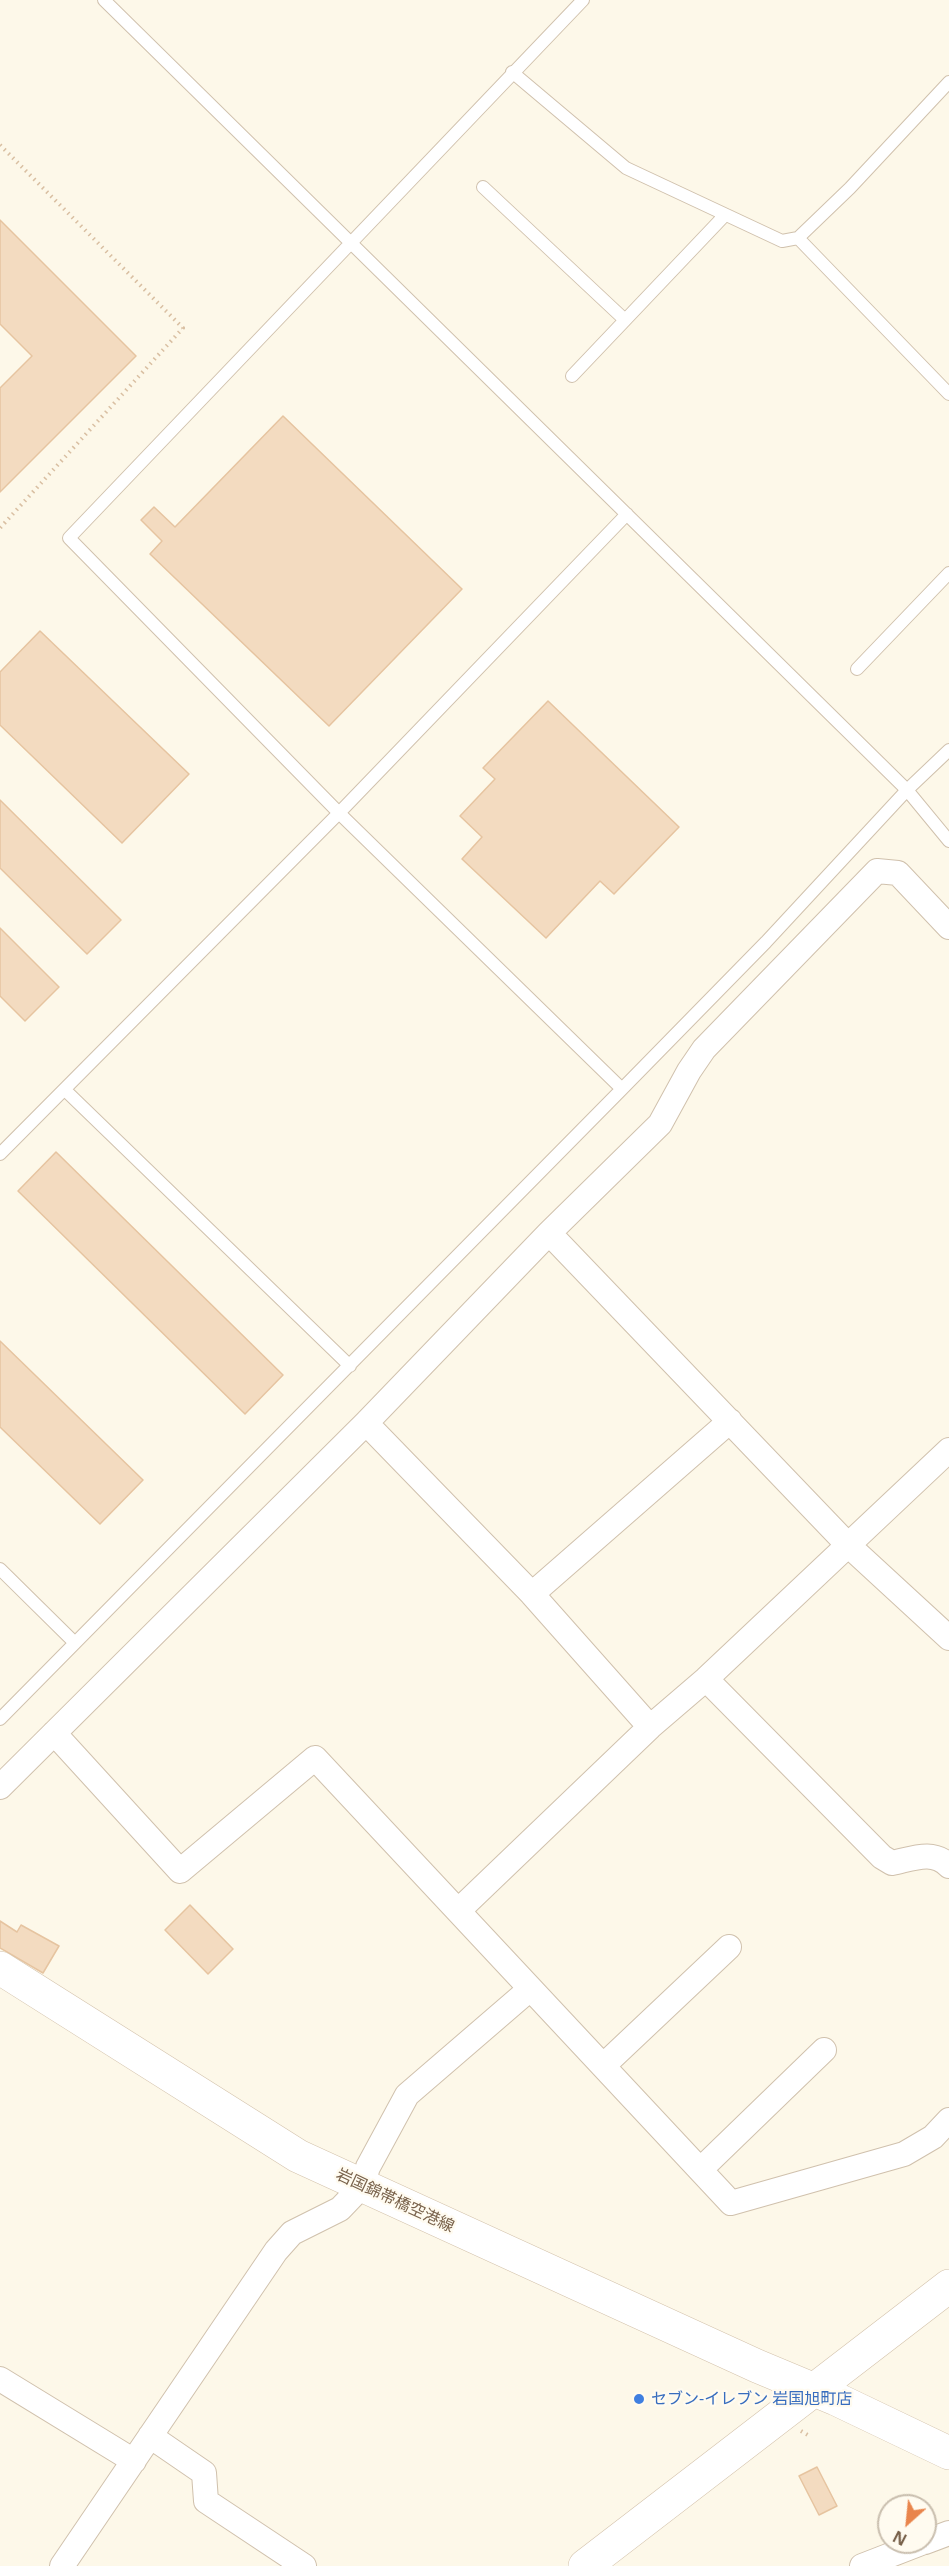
<!DOCTYPE html>
<html>
<head>
<meta charset="utf-8">
<style>
  body { margin:0 }
  #map { position:relative; width:949px; height:2566px; overflow:hidden; background:#fdf8e9; font-family:"Open Sans",sans-serif }
  canvas { display:block }
  .north { position:absolute; left:877px; top:2494px; width:60px; height:60px; box-sizing:border-box; background:#fffbf0; border:2px solid #c9beae; border-radius:50%; rotate:207deg; font-size:16px; font-weight:700; line-height:24px; text-align:center; color:#79624b }
  .north::after { content:''; display:block; margin:auto; width:21px; height:27px; background:#e9854c; clip-path:polygon(50% 0,100% 100%,50% 72%,0 100%) }
</style>
</head>
<body>
<div id="map">
<canvas width="949" height="2566"></canvas>
<div class="north">N</div>
</div>
<script>
const c = document.querySelector('canvas').getContext('2d');
c.lineJoin = 'round';
function fill(path, color) { c.fillStyle = color; c.fill(path, 'evenodd'); }
function strokePath(path, color, width, dash) { c.strokeStyle = color; c.lineWidth = width; c.lineCap = dash ? 'butt' : 'round'; c.setLineDash(dash || []); c.stroke(path); }
function write(font, color, halo, rows, align = 'center') {
  c.font = font + ' "Open Sans","Noto Sans JP",sans-serif'; c.lineWidth = 4.5; c.setLineDash([]); c.textBaseline = 'middle'; c.strokeStyle = halo; c.fillStyle = color; for (const [text, x, y, turn = 0] of rows) {
    c.save(); c.translate(x, y); c.rotate((+turn || 0) * Math.PI / 180); c.textAlign = isNaN(turn) ? turn : align; if (halo) c.strokeText(text, 0, 0); c.fillText(text, 0, 0); c.restore();
  }
}
const building = new Path2D(`
  M0,220L136,356L0,492V388L32,356L0,324Z
  M283,416L462,589L329,726L150,554L162,541L141,520L154,507L175,527Z
  M40,631L189,774L122,843L0,725V672Z
  M548,701L679,827L614,894L600,881L546,938L462,859L482,837L460,816L495,779L483,768Z
  M0,800L121,920L87,954L0,868Z
  M0,928L59,987L25,1021L0,996Z
  M56,1152L283,1375L245,1414L18,1191Z
  M0,1341L143,1480L100,1524L0,1427Z
  M190,1905L233,1949L208,1974L165,1930Z
  M0,1921L17,1932L21,1925L59,1946L43,1973L0,1948Z
  M817,2467L837,2506L819,2515L799,2476Z`);
const path = new Path2D(`
  M0,145L183,328L0,528
  M801,2431L811,2437`);
const lane = new Path2D(`
  M104,0L907,790L949,841
  M583,0L69,538L339,813L622,1089
  M512,72L626,168L782,241L798,238L850,188L949,82
  M483,187L625,320
  M798,238L949,394
  M572,376L725,215
  M857,669L949,573
  M65,1090L350,1366
  M0,1154L339,813L627,514
  M0,1569L75,1643
  M0,1719L622,1089L766,942L907,790L949,750`);
const street = new Path2D(`
  M549,1233L660,1124L689,1071L704,1049L877,871L898,873L949,927
  M366,1423L532,1594L650,1727
  M532,1594L730,1421
  M706,1679L882,1857L892,1863C912,1859 933,1849 949,1866
  M54,1733L180,1871L315,1758L731,2203L904,2154L933,2137L949,2120
  M0,1787L366,1423L549,1233L848,1545L949,1638
  M458,1911L650,1727L706,1679L949,1450
  M603,2066L729,1947
  M700,2170L824,2050
  M0,2379L134,2461
  M150,2436L204,2473L206,2501L304,2566
  M925,2542L949,2533
  M62,2566L276,2251L292,2233L340,2209L362,2186L368,2167L407,2095L530,1989
  M862,2566L924,2542`);
const secondary = new Path2D(`
  M0,1968L298,2156L757,2366L836,2399L949,2453
  M585,2566L949,2286`);
const markers = [
  [639,2399,6,"#3f7fe0"]
];
const streetNames = [
  ["岩国錦帯橋空港線",395,2201,25]
];
const shopNames = [
  ["セブン-イレブン 岩国旭町店",651,2399]
];
fill(building, '#f3dbc0');
strokePath(building, '#e6c4a0', 1.5);
strokePath(lane, '#d0c1ad', 14);
strokePath(street, '#d0c1ad', 26);
strokePath(secondary, '#d3c2ab', 34);
strokePath(path, '#d9bfa2', 4, [1.5, 4.5]);
strokePath(lane, '#fff', 12);
strokePath(street, '#fff', 24);
strokePath(secondary, '#fff', 33);
for (const [x, y, r, color] of markers) { const dot = new Path2D(); dot.arc(x, y, r, 0, 2 * Math.PI); c.fillStyle = color; c.fill(dot); strokePath(dot, '#fffbf0', 2); }
write('16px', '#79624b', '#fffbf0', streetNames);
write('16px', '#366cbe', '#fffbf0', shopNames, 'left');
</script>
</body>
</html>
